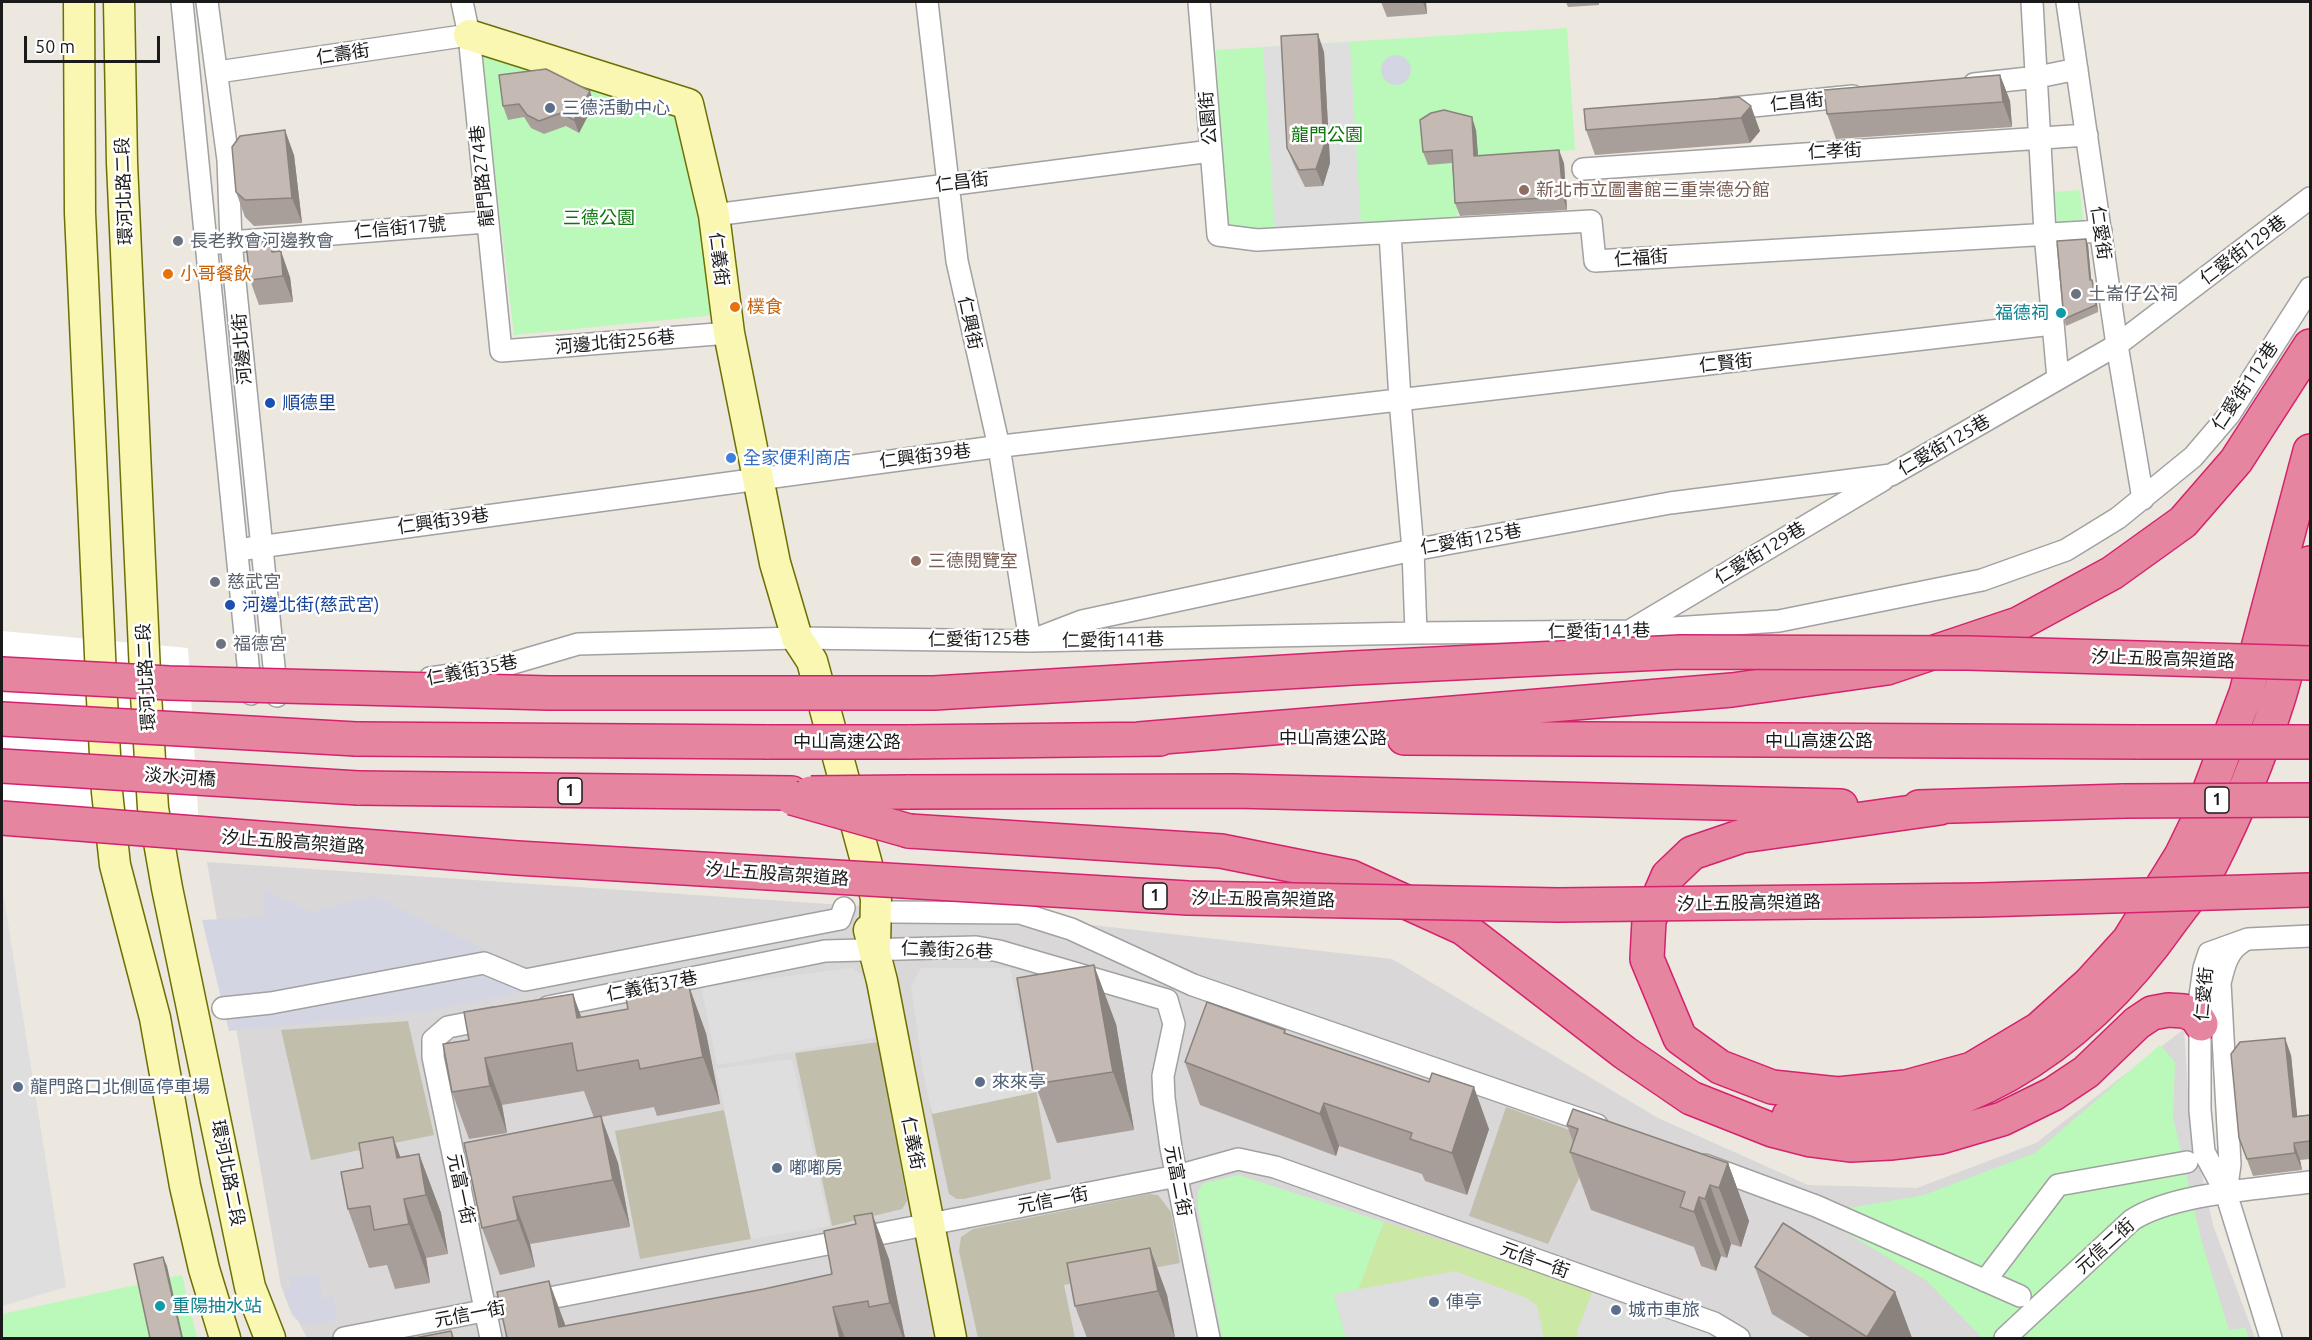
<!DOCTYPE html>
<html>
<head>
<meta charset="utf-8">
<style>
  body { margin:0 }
  #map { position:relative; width:2312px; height:1340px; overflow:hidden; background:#ece7df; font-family:Ubuntu,sans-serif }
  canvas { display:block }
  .frame { position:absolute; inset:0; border:3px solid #1a1a1a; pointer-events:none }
  .scale { position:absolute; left:24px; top:36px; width:136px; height:27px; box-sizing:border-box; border:3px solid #1a1a1a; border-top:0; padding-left:8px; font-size:18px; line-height:21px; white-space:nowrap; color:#1a1a1a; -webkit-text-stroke:4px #fff; paint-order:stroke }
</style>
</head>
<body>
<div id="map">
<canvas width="2312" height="1340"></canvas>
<div class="frame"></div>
<div class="scale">50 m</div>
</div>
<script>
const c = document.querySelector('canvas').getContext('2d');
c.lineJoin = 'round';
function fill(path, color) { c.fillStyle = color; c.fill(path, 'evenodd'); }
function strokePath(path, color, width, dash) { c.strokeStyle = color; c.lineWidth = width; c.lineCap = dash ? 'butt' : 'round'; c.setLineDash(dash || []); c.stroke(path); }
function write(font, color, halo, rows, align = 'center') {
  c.font = font + ' Ubuntu,"Noto Sans TC",sans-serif'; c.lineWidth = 5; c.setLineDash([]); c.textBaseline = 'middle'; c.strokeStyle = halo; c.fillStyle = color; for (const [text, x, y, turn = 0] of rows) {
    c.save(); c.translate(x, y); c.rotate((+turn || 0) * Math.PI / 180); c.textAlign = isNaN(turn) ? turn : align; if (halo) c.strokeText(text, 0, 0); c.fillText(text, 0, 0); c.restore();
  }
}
const residential = new Path2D(`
  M207,862L1021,917L1392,959L1658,1118L1808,1185L1917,1188L2036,1143L2184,1029L2190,1121L2213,1225L2255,1338H307L298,1321L292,1315L281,1286Z`);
const construction = new Path2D(`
  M408,1021L434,1135L311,1160L281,1030Z
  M879,1042L907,1201L902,1209L832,1226L795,1053Z
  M1036,1089L1051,1179L964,1199H957L949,1194L930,1107Z
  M1506,1107L1597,1140L1548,1244L1469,1216Z
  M724,1110L751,1239L640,1259L615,1131Z
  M1149,1194L1158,1195L1171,1212L1180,1263L1064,1285L1075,1338H978L959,1251L961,1237L973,1229Z`);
const grass = new Path2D(`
  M1384,1222L1593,1290L1577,1332L1578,1338H1544L1537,1306L1358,1290Z`);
const park = new Path2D(`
  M1567,28L1575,150L1454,158L1458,219L1227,233L1216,50Z
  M480,44L678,110L715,315L514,335Z
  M2080,190L2083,220L2057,222L2055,192Z
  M2160,1045L2175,1062L2173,1117L2201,1239L2229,1330L2245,1328L2249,1338H1982L1927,1281L1815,1214L1924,1195L2035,1153Z
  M1239,1175L1384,1222L1358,1290L1334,1295L1346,1338H1222L1198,1208V1191L1204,1183Z
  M182,1275L197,1338H2V1314Z`);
const parking = new Path2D(`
  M1350,42L1361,225L1275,230L1263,47Z
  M2,886L66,1287L2,1306Z
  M852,968L869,979L867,982L876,1037L717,1065L701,987Z
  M921,968H1010L1037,1092L932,1114L923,1073L911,986Z
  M792,1059L830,1226L751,1239L716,1069Z
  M1455,1271L1527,1298L1537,1306L1544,1338H1346L1334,1294Z
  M1593,1290L1700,1330L1718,1338H1578L1577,1332Z`);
const plaza = new Path2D(`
  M1381 70a15 15 0 1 1 30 0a15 15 0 1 1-30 0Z
  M263,890L312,912L373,896L526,969L535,989L428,1011L229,1031L202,920L266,917Z
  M319,1274L322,1299L333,1296L337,1320L310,1324L301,1322L293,1314L283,1289L291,1288L290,1277Z`);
const pier = new Path2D(`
  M2,631L188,648L200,843L2,827Z`);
const street = new Path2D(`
  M182,2L251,694
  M207,2L228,160L231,242L277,696
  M462,2L469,35L501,351L729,333
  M927,2L957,261L999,447L1030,641L1416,633L1628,631L1779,621L1982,580L2066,550L2118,518L2193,457L2229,415L2310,288
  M1199,2L1218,235L1257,240L1591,221L1595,261L2101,231
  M2032,2L2045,233L2058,379
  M2067,2L2117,345L2143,499
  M218,72L469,35
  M1974,84L2038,77L2077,69
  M1723,109L1853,96
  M1583,169L2087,135
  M714,215L1211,151
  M1390,233L1400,400L1413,550L1416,633
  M218,243L486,222
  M237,550L994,447L2052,324
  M1631,630L1883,480
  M430,678L493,669L578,644L797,638L1030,641L1082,621L1413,550L1670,503L1891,475L2117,345L2310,198
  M892,912L1020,913L1071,929L1193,985L1597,1125
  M548,1007L825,951L976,947L999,951L1167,1000L1174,1024L1163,1076L1164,1098L1171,1148L1209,1338
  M223,1008L271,1003L484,963L525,980L840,919L844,908
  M1705,1165L1816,1206L2020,1296
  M2226,1193L2230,1164L2220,983C2224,967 2227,951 2242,942
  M1985,1281L2058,1185L2187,1162
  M344,1338L1177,1176L1238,1159L1275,1167L1714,1323L1739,1338
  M491,1338L433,1057V1040L448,1027L494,1018
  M2005,1338L2132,1220C2174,1193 2260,1189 2310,1182
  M2271,1338L2226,1193L2204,1152L2200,1110V996L2204,968L2209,953L2248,939L2310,936`);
const secondary = new Path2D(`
  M79,2L80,213L102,699L107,792L115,865L155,1018L185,1186L204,1269L225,1338
  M119,2L122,163L146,695L153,808L167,888L250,1287L270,1338
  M469,35L688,104L714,215L729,333L775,563L797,638L812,661L876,898L875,948
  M869,930L882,981L951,1338`);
const highway = new Path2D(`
  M1404,738L2140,742
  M356,739L769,742
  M1139,739L1732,690L1887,668L2018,624L2112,573L2183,522L2236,461L2310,346
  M908,742L1160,739
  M358,788L792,793
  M907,792L1234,791L1841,806
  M1919,807L2124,801
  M1940,808L1742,836L1692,853L1668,876L1649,920L1647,959L1680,1038L1720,1067L1772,1087L1838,1094L1906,1087L1972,1069L2039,1029L2089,984L2129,940L2181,856L2198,821L2246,693L2310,451
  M909,831L1221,851L1351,877L1463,928L1625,1053L1691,1098L1772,1130L1811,1140L1850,1145L1890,1143L1941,1137L2002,1119L2053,1094L2086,1072L2137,1023L2152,1013L2168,1010L2184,1011L2196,1016L2201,1024
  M1789,1116C1951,1140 2082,1048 2172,920C2185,902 2201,884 2211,864C2237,813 2260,756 2278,700C2292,656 2300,608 2310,563`);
const highwayBridge = new Path2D(`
  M2,674L169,683L549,693H934L1353,668L1681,652L1968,653L2310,663
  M2,719L356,739
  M769,742H908
  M2140,742H2310
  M2,766L358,788
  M811,793L907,792
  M792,798L909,831
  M2124,801L2310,800
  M2,818L517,858L1188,898L1558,905L1981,900L2310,890`);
const wall = new Path2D(`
  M1381,2H1426L1427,14L1387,17Z
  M1566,2H1599V5L1568,7Z
  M1324,52L1330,163L1323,186L1305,187L1294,165L1287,148Z
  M499,75L594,104L579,133L566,126L544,134L531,128L524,117L508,120L503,106Z
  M2000,75L2010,101L2012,127L1836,139L1827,114Z
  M1739,97L1760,131L1750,143L1595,155L1586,130Z
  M1476,130L1478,155L1564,163L1567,210L1460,216L1455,203L1452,163L1428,165L1423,152Z
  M294,155L302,223L254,226L245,217L236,192Z
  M271,241L275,252L290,277L293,302L259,305L250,280Z
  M2088,245L2091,280L2095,287L2098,312L2066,326L2064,319Z
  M582,1017L706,1033L720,1104L657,1116L654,1107L601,1117L618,1163L630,1227L530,1244L535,1267L500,1275L482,1228L594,1118L584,1091L502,1105L507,1133L469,1139L452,1092L469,1040Z
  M1116,1024L1134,1130L1057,1143L1035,1084Z
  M1285,1030L1286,1033L1489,1129L1467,1195L1425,1181L1422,1174L1339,1146L1336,1156L1200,1105L1185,1062Z
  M2291,1055L2297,1116L2310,1115V1159L2300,1160L2302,1170L2253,1176L2239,1138Z
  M1567,1125L1728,1163L1749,1221L1741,1247L1731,1244L1727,1258L1721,1256L1716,1271L1701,1266L1694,1247L1591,1210L1570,1152L1573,1142Z
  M393,1137L400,1157L419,1154L441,1213L448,1254L426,1258L430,1283L395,1289L387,1265L369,1268L348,1209L363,1168Z
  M1150,1248L1167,1295L1175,1338H1087L1075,1306Z
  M889,1259L905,1338H507L565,1326L764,1289L832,1274Z
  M1755,1267L1895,1292L1912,1338H1811L1772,1314Z`);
const shadedWall = new Path2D(`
  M1423,2H1426L1427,14Z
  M1318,34L1324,52L1330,163L1323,186L1316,169Z
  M2000,75L2010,101L2012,127L2003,102Z
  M590,91L594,104L579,133L574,120Z
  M1751,106L1760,131L1750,143L1741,118Z
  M1472,117L1476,130L1479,169L1474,156Z
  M285,130L294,155L302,223L292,198Z
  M1559,150L1564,163L1567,210L1563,197Z
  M2086,239L2088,245L2092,287L2090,280Z
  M281,251L290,277L293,302L283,276Z
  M2092,280L2095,287L2098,312L2096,305Z
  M1094,965L1116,1024L1134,1130L1113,1072Z
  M689,986L706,1033L720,1104L703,1057Z
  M573,994L590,1041L577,1018Z
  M2285,1038L2291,1055L2299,1134L2293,1117Z
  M485,1058L502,1105L507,1133L490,1086Z
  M1474,1087L1489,1129L1467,1195L1452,1153Z
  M1324,1103L1339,1146L1336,1156L1320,1114Z
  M601,1116L618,1163L630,1227L613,1180Z
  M393,1137L415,1197L397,1158Z
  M2294,1143L2300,1160L2302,1170L2295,1153Z
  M419,1154L441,1213L448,1254L426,1195Z
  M1728,1163L1749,1221L1741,1247L1719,1188Z
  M1710,1185L1731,1244L1727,1258L1705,1199Z
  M513,1197L530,1244L535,1267L518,1220Z
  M1699,1197L1721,1256L1716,1271L1694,1212Z
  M404,1199L426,1258L430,1283L409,1224Z
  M872,1213L889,1259L905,1338H903L890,1303Z
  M1150,1248L1167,1295L1175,1338L1158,1291Z
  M163,1257L167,1266L183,1338H182Z
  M549,1281L566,1327H559Z
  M1895,1292L1912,1338H1868L1867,1337Z
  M833,1307L845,1338H840Z`);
const building = new Path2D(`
  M1318,34L1324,146L1316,169L1299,170L1287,148L1281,36Z
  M546,69L590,91L574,120L561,113L539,121L527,115L519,104L503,106L499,75Z
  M2000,75L2003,102L1827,114L1824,90Z
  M1739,97L1751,106L1741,118L1586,130L1584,109Z
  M1444,110L1472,117L1474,156L1559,150L1563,197L1455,203L1452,150L1423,152L1420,120L1431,113Z
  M285,130L292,198L245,200L236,192L232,147L240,136Z
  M2086,239L2090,280H2092L2096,305L2064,319L2057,241Z
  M271,241L272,252L281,251L283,276L250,280L246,243Z
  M1094,965L1113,1072L1035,1084L1017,978Z
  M689,986L703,1057L640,1069L638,1060L577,1071L572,1043L485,1058L490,1086L452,1092L443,1044L469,1040L464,1012L573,994L577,1018L628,1009L626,998Z
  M1207,1002L1285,1030L1284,1033L1429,1082L1432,1073L1474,1087L1452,1153L1410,1139L1412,1133L1324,1103L1320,1114L1185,1062Z
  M2285,1038L2293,1117L2310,1115V1141L2294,1143L2295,1153L2247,1159L2239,1138L2231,1054L2240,1042Z
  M1573,1109L1728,1163L1719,1188L1710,1185L1705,1199L1699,1197L1694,1212L1680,1207L1685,1192L1570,1152L1578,1129L1567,1125Z
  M601,1116L613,1180L513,1197L518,1220L482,1228L464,1143Z
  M393,1137L397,1158L419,1154L426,1195L404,1199L409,1224L374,1230L370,1206L348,1209L341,1172L363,1168L359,1143Z
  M872,1213L890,1303L869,1307L868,1301L833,1307L840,1338H507L497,1292L549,1281L559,1327L764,1289L832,1274L824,1231L856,1224L854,1216Z
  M1783,1223L1895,1292L1867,1337L1755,1267Z
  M1150,1248L1158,1291L1075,1306L1067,1263Z
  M163,1257L182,1338H150L134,1264Z
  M451,1331L453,1338H415Z`);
const markers = [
  [550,108,6,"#5c6f8a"],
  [1524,190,6,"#8d6e63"],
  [178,241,6,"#6b7280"],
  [168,274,6,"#e8710a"],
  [2076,294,6,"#6b7280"],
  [735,307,6,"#e8710a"],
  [2061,313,6,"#0f9aa8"],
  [270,403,6,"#1a4fb4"],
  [731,458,6,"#3f7fe0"],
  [916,561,6,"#8d6e63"],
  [215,582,6,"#6b7280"],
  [230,605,6,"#1a4fb4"],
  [221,644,6,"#6b7280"],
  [980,1082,6,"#5c6f8a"],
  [18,1087,6,"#5c6f8a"],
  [777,1168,6,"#5c6f8a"],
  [1434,1302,6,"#5c6f8a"],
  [160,1306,6,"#0f9aa8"],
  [1616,1310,6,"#5c6f8a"]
];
const shields = [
  [570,791,24],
  [2217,800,24],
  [1155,896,24]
];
const shieldNames = [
  ["1",570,791],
  ["1",2217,800],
  ["1",1155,896]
];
const streetNames = [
  ["仁壽街",343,54,-9],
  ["仁昌街",1797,102,-6],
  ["公園街",1208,118,-95],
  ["仁孝街",1835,151,-3],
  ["龍門路274巷",482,176,-96],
  ["仁昌街",962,182,-7],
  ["環河北路二段",124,191,-92],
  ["仁信街17號",400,228,-5],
  ["仁愛街",2101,233,82],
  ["仁愛街129巷",2243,250,-37],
  ["仁福街",1641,258,-4],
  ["仁義街",719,259,83],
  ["仁興街",970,323,78],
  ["河邊北街256巷",615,342,-5],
  ["河邊北街",242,349,-95],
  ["仁賢街",1726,363,-6],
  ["仁愛街112巷",2245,386,-56],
  ["仁愛街125巷",1944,445,-30],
  ["仁興街39巷",925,456,-7],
  ["仁興街39巷",443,521,-8],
  ["仁愛街125巷",1471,539,-10],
  ["仁愛街129巷",1760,553,-31],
  ["仁愛街141巷",1599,631,-1],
  ["仁愛街125巷",979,639,-1],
  ["仁愛街141巷",1113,640,-1],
  ["汐止五股高架道路",2163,659,2],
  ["仁義街35巷",472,670,-11],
  ["環河北路二段",146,677,-93],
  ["中山高速公路",1333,738],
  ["中山高速公路",1819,741],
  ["中山高速公路",847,742],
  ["淡水河橋",180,777,4],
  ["汐止五股高架道路",293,842,4],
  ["汐止五股高架道路",777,874,4],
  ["汐止五股高架道路",1263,899,1],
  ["汐止五股高架道路",1749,903,-1],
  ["仁義街26巷",947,950,2],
  ["仁義街37巷",652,986,-11],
  ["仁愛街",2204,994,-85],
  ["仁義街",913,1143,79],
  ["環河北路二段",228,1173,79],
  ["元富二街",1178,1181,79],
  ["元富一街",461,1189,78],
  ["元信一街",1053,1200,-11],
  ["元信二街",2105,1246,-42],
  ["元信一街",1535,1260,20],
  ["元信一街",470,1314,-11]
];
const serviceNames = [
  ["三德活動中心",562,108],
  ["來來亭",992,1082],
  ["龍門路口北側區停車場",30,1087],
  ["嘟嘟房",789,1168],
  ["俥亭",1446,1302],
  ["城市車旅",1628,1310]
];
const parkNames = [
  ["龍門公園",1327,135],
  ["三德公園",599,218]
];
const educationNames = [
  ["新北市立圖書館三重崇德分館",1536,190],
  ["三德閱覽室",928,561]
];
const worshipNames = [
  ["長老教會河邊教會",190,241],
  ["土崙仔公祠",2088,294],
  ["慈武宮",227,582],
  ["福德宮",233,644]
];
const foodNames = [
  ["小哥餐飲",180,274],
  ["樸食",747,307]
];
const cultureNames = [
  ["福德祠",2049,313],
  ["重陽抽水站",172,1306,"left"]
];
const transitNames = [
  ["順德里",282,403],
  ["河邊北街(慈武宮)",242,605]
];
const shopNames = [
  ["全家便利商店",743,458]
];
fill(residential, '#d9d7d7');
fill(construction, '#c1bfab');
fill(grass, '#cbe8a4');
fill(park, '#baf9ba');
fill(parking, '#dedede');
fill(plaza, '#d4d5e2');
fill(pier, '#fff');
strokePath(street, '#a1a1a1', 24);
strokePath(secondary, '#6c6f04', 33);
strokePath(highway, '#d5226e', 36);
strokePath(street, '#fff', 21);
strokePath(secondary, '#f9f7b1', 30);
strokePath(highway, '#e6859f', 33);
strokePath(highwayBridge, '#d5226e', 36, []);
strokePath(highwayBridge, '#e6859f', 33);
fill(wall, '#a99f9a');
fill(shadedWall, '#89827d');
fill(building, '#c4b9b3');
strokePath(building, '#89827d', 1.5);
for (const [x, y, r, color] of markers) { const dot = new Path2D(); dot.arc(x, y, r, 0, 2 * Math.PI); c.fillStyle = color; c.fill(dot); strokePath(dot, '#fff', 2); }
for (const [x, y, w] of shields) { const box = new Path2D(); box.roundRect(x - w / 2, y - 13, w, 26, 4.5); c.fillStyle = '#fff'; c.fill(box); strokePath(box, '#1a1a1a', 1.5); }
write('bold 16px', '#1a1a1a', null, shieldNames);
write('18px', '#1a1a1a', '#fff', streetNames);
write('18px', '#4e5e75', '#fff', serviceNames, 'left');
write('18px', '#0a760a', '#fff', parkNames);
write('18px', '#785e54', '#fff', educationNames, 'left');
write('18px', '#5b616d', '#fff', worshipNames, 'left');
write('18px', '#c56008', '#fff', foodNames, 'left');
write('18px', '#0d838f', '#fff', cultureNames, 'right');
write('18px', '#164399', '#fff', transitNames, 'left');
write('18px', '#366cbe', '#fff', shopNames, 'left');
</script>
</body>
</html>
